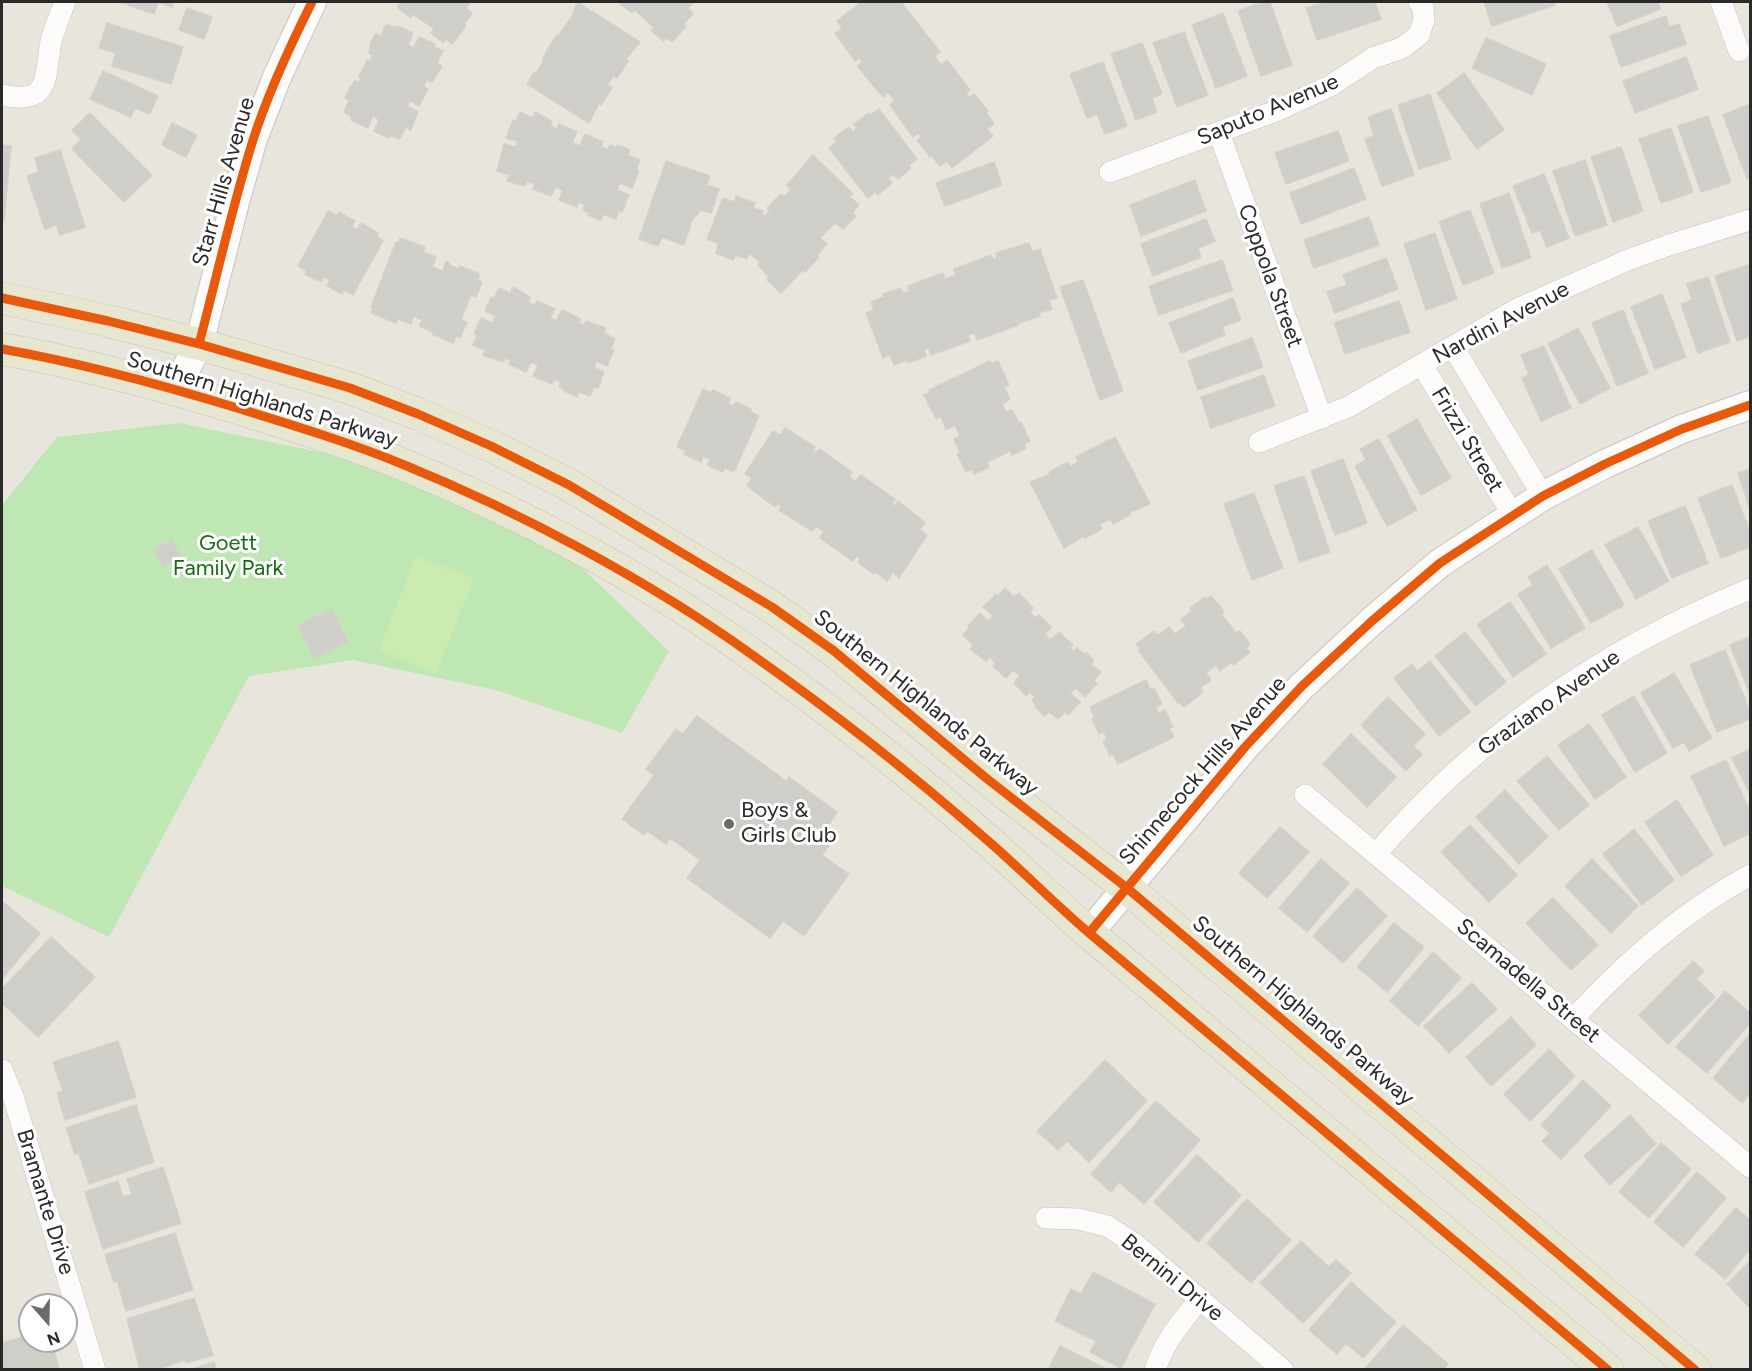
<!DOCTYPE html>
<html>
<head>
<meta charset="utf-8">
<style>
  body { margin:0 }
  #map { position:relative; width:1752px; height:1371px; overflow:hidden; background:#e8e5dd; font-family:Figtree,sans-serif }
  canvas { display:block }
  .frame { position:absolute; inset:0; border:3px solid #292929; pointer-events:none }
  .north { position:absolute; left:18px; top:1293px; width:60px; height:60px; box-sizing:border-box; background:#fff; border:2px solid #a9a9a9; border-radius:50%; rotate:160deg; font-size:16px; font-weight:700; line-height:24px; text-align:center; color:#292929 }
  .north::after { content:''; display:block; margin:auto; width:21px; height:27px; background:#6c6b68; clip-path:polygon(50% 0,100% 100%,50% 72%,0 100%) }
</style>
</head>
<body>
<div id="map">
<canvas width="1752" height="1371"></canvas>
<div class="frame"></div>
<div class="north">N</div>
</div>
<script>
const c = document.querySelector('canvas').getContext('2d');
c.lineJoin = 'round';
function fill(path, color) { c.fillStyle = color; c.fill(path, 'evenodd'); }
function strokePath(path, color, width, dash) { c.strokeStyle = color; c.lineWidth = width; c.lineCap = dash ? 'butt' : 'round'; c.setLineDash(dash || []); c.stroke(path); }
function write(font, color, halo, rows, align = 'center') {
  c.font = font + ' Figtree,sans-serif'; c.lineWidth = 6; c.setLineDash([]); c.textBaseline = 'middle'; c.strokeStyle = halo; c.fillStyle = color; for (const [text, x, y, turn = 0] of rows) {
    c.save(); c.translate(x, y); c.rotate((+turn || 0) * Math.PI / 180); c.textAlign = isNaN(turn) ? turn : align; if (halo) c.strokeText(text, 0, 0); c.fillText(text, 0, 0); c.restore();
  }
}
const green = new Path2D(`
  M179,423L401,469L558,545L669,651L622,733L496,690L353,660L249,676L109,937L2,886V505L57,437Z`);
const pitch = new Path2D(`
  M416,556L474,579L436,673L379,650Z`);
const building = new Path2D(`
  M119,2H174L172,7L158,2L154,14Z
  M398,2H471L466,8L472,13L464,24L466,26L452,44L446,39L443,43L431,33L434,29L413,14L410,18L397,7L400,3Z
  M577,2L640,42L626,59L628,61L617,78L613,76L607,85L612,88L601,105L599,103L589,123L527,84L534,72L536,73L540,67L547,50L557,35L558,36L572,16Z
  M621,2H694L688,8L693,14L684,24L686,27L672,42L666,38L663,41L651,30L654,28L635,10L632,13L619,3Z
  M861,2H901L940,52L934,56L941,65L947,60L970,90L966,94L969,97L974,94L988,111L986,112L994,124L987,129L993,136L952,168L947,161L940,166L931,155L930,157L917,140L921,137L918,133L913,137L890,105L895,101L888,92L883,97L857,66L862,62L859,58L855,61L835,33L842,28L837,21Z
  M1264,2H1270L1292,65L1261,76L1238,11Z
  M1325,2H1375L1381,19L1317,40L1306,8Z
  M1484,2H1554L1555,5L1492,26Z
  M1607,2H1658L1661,9L1617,26Z
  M187,8L212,17L204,39L179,30Z
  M1223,13L1247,76L1216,88L1192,25Z
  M1666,16L1669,27L1679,24L1686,44L1621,67L1610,36Z
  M107,23L183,47L171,84L112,66L116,53L99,48Z
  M386,24L396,28L397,26L413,33L408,45L414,48L419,37L435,44L434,47L443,51L437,63L442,66L432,82L427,80L423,87L428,89L419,106L410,101L407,106L418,112L411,130L406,127L400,139L391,135L389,138L374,131L379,120L373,116L368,128L351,120L352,117L344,112L349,100L345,98L351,86H352L355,81L359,82L361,79L359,77L367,60L370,61L373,55L369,53L370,45L375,34L381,36Z
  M1184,32L1208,95L1177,107L1153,43Z
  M1486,38L1546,64L1532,95L1472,68Z
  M1142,43L1162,94L1152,98L1157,112L1136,120L1111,54Z
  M1686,57L1698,89L1635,113L1623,81Z
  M1103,62L1127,126L1105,134L1097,114L1087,118L1070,74Z
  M103,71L158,96L150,114L135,108L131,117L90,99Z
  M1464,73L1504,130L1477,149L1437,93Z
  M1430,94L1451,159L1419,169L1398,105Z
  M1750,104V177L1747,179L1723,115Z
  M879,109L917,159L909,165L911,168L898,179L893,174L888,178L892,183L878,195L875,192L868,198L829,148L837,142L834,138L849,127L853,132L857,128L854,124L869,113L870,115Z
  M1391,109L1414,175L1382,186L1365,139L1374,136L1368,117Z
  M520,112L533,118L535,112L552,121L550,126L557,129L559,124L577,132L572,143L580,146L585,134L603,142L601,147L608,149L610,145L616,148L617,145L630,150L628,155L640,160L636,170L639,171L632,188L620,183L617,190L629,195L622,212L619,211L616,219L604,214L601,220L588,215L589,213L583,210L585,205L578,202L577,207L559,200L563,190L555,187L551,196L533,189L535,184L527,181L525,186L507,181L509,175L497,171L504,144L516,147L518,141L506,138L513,120L516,121Z
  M90,113L152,175L124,202L72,149L81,139L72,130Z
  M1708,116L1731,182L1701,192L1678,126Z
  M172,123L197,135L186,157L162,145Z
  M1671,128L1693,192L1661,203L1639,139Z
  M1338,131L1349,161L1286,184L1275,153Z
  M2,145L11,146L4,221H2Z
  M1621,147L1643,211L1613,222L1591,157Z
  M60,150L85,227L60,235L56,225L45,229L27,176L39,172L35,158Z
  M813,155L853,194L849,196L859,205L852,213L856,216L843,229L835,223L820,238L827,244L817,255L819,257L805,272L803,270L781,293L767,280L769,277L758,265L760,262L749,253L747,259L735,255L733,260L716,253L718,243L707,239L723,198L734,202L736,196L755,203L753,208L763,211L762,214L765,216L770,210L767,208L781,194L784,197L791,190L787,185Z
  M1585,160L1607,225L1575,236L1553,171Z
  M666,161L710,176L707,185L719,189L711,213L699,210L697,215L693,218L684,245L662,237L658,246L639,239Z
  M994,162L1002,185L945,206L936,183Z
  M1354,168L1366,199L1301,224L1290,193Z
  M1544,174L1569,238L1547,247L1540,230L1532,233L1513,186Z
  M1195,180L1206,211L1141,236L1130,205Z
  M1509,193L1531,258L1502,268L1480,204Z
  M1470,210L1494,273L1463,285L1439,222Z
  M328,211L337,216L339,212L355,221L352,227L357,230L361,223L378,233L376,236L383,241L353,295L344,290L342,294L327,286L330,280L324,277L321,282L305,274L307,271L298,266Z
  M1369,217L1379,245L1314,268L1304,240Z
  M1206,219L1215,241L1198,248L1201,257L1153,276L1141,244Z
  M1435,233L1457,299L1426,310L1404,244Z
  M400,238L425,247L423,252L436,257L432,267L443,271L446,261L449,262V265L459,269L460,266L480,274L478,280L482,282L476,297L471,295L461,320L467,322L460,338L456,336L453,343L432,334L433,332L419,326L422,320L414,316L411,324L398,319L396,323L371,313L373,308L371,307L396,242H399Z
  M1029,243L1032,252L1040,249L1057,298L1049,300L1052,309L1039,313L1040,316L1019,323L1018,318L1016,319L1018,325L977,340L975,333L968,335L970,341L931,355L929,349L924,350L926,356L908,363L907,360L894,365L890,355L883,358L866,313L874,310L871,302L884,297L883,294L901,288L903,293L909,291L908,286L943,273L945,279L956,275L954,269L991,255L993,259L997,258L996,253Z
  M1386,258L1398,289L1335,313L1327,292L1347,285L1343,275Z
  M1222,260L1233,290L1159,315L1149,286Z
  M1748,265L1750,274V336L1737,341L1715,276Z
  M1708,277L1730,342L1698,353L1681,304L1692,300L1687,284Z
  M1083,280L1123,391L1100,400L1060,287Z
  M513,287L530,297L528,302L535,305L537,301L555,309L550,318L556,321L562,310L581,319L579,323L584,325L586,321L606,328L604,333L615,339L611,348L614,350L607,366L595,361V368L604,372L598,388L594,387L590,396L579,392L577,397L564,391V389L559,387L561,382L554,379L552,384L533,376L538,365L531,362L526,372L509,364L511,360L505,358L503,362L483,355L486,350L473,345L477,335L474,334L481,318L492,323L496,316L485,311L491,297L494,298L499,288L510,293Z
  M1662,294L1686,357L1655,369L1631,307Z
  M1233,298L1241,320L1222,327L1225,335L1181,353L1169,323Z
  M1399,301L1410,332L1345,354L1334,323Z
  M1623,310L1648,373L1617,386L1592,323Z
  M1578,328L1610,388L1580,404L1548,344Z
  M1252,338L1263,367L1198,390L1188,361Z
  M1544,346L1571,408L1541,421L1522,378L1529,375L1521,355Z
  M990,361L991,364L998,361L1009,385L1004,387L1010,399L1002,404L1006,412L1012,410L1019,423L1021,422L1030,441L1024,444L1026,448L1012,455L1010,451L987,462L989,467L974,474L972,469L966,472L957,454L960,452L954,439L960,436L955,425L946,430L941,417L936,419L924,395L930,393L929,390Z
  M1264,375L1275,406L1211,428L1201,397Z
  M703,389L711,393L713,390L730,398L728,404L734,406L736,402L751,409L750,412L759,416L734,472L725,468L723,472L707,465L710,459L703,456L701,462L684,454L686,451L677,447Z
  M1417,419L1451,478L1421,495L1388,436Z
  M785,428L815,447L813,450L815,453L820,449L852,472L849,476L855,482L861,475L895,499L892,504L895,506L898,501L925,522L920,530L927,535L899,578L893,572L887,581L876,572L874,574L858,563L860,559L857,556L853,561L820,538L824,532L816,526L812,531L779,510L781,506L777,504L775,507L747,486L752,478L745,474L773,431L780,435Z
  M1115,437L1150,504L1130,512L1131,514L1113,524L1111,519L1100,524L1102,529L1085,538L1084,536L1064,548L1030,482L1050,474L1049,472L1068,462L1070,467L1078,462L1076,457Z
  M1379,439L1417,510L1387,526L1355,466L1366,460L1360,449Z
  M1343,459L1367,523L1335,535L1311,471Z
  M1750,469V509L1738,473Z
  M1304,476L1330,552L1300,562L1274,486Z
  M1732,485L1750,532V547L1721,558L1698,498Z
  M1254,493L1283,568L1252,580L1224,504Z
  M1685,506L1708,563L1672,578L1648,521Z
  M1638,527L1669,581L1636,599L1605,545Z
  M172,540L181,558L163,567L154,549Z
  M1592,550L1624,605L1591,623L1559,569Z
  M1547,565L1585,628L1551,648L1518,594L1533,585L1528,577Z
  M1005,588L1014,597L1019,593L1033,608L1030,612L1035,618L1039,615L1052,627L1045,634L1050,640L1059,632L1073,645L1070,648L1074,652L1077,648L1085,654L1087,653L1094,661L1091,665L1101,672L1094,680L1097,683L1085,697L1076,688L1070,693L1080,702L1068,715L1065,712L1058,719L1049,712L1045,716L1035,707L1036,705L1032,701L1035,697L1030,692L1026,696L1014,683L1020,676L1013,670L1006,678L993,666L995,663L990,657L986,661L970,649L973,645L963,635L969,628L968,626L980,613L988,621L993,616L983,607L996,594L998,596Z
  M1211,596L1224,611L1222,615L1236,633L1240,631L1250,644L1246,648L1250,652L1234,665L1232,662L1220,671L1216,665L1206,673L1211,680L1200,688L1203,692L1184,707L1180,702L1179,704L1138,650L1140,649L1136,644L1154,631L1158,635L1169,627L1175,634L1186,626L1181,619L1192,611L1190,608L1205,597L1206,599Z
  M1510,602L1546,654L1513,677L1477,624Z
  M332,609L348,642L314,658L298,625Z
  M1465,632L1506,682L1476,706L1435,656Z
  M1750,637V694L1730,645Z
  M1725,650L1750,712V719L1717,732L1690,665Z
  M1430,661L1470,712L1439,736L1394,678L1412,664L1417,671Z
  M1674,673L1712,738L1689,751L1684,742L1673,748L1641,693Z
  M1146,680L1150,689L1154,688L1162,704L1156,707L1159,713L1165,710L1173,727L1169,728L1174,737L1118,764L1113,754L1110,756L1103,741L1107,739L1104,732L1099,734L1092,718L1095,717L1090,707Z
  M1634,696L1667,753L1635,772L1602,715Z
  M1388,697L1425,734L1413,746L1422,754L1406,771L1361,725Z
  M697,716L786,781L789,777L837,812L825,830L835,837L822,855L849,874L804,936L783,921L770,938L687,878L700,860L670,838L666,844L647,831L644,835L622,819L654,775L646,769L676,729L683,734Z
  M1589,724L1626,777L1595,799L1558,745Z
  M1351,734L1396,777L1367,807L1323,764Z
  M1750,749V794L1732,758Z
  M1547,756L1589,805L1559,830L1517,781Z
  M1726,760L1750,811V833L1724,846L1691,776Z
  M1505,790L1548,837L1519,864L1476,817Z
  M1677,800L1713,855L1681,876L1645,822Z
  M1470,825L1517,875L1489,902L1441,852Z
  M1280,827L1309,852L1267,898L1239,873Z
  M1634,829L1674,880L1642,905L1603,854Z
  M1321,859L1349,883L1307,932L1279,908Z
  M1592,859L1638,906L1611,933L1565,886Z
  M1357,888L1387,916L1343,963L1313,936Z
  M1553,898L1598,945L1571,970L1526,923Z
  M2,901L40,933L2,979Z
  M1394,923L1424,947L1387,992L1357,967Z
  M51,937L95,977L38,1037L2,1003V989Z
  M1433,952L1461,978L1418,1026L1390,1001Z
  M1693,961L1704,971L1696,979L1715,997L1668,1044L1639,1015Z
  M1472,983L1497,1009L1449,1053L1424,1026Z
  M1725,991L1750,1013V1023L1707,1073L1676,1047Z
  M1511,1017L1536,1045L1491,1086L1466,1057Z
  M1750,1034V1093L1742,1103L1713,1078Z
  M118,1041L136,1097L65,1120L57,1093L63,1091L53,1062Z
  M1549,1049L1575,1076L1530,1121L1504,1094Z
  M1105,1060L1147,1101L1089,1162L1067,1141L1058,1150L1037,1131Z
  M1583,1080L1611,1106L1561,1159L1542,1141L1550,1133L1541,1125Z
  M1156,1101L1200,1140L1144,1204L1119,1182L1111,1192L1091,1174Z
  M136,1105L154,1162L89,1184L79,1153L75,1154L66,1128Z
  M1630,1115L1656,1144L1610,1185L1584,1156Z
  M1661,1143L1691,1169L1649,1218L1619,1192Z
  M1197,1155L1241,1195L1198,1242L1154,1202Z
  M163,1167L181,1223L103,1249L85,1192L118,1181L123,1197L132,1194L127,1179Z
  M1697,1172L1726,1198L1683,1247L1654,1222Z
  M1247,1199L1291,1240L1251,1283L1207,1243Z
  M1736,1208L1750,1220V1249L1725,1279L1695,1254Z
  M175,1233L193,1290L126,1311L117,1281L114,1282L105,1255Z
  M1301,1241L1329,1267L1336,1260L1351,1273L1303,1323L1260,1283Z
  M1750,1261V1308L1727,1284Z
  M1093,1272L1155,1304L1121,1368L1090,1352L1096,1341L1055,1321L1071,1289L1081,1294Z
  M1351,1282L1396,1322L1363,1358L1346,1343L1337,1354L1309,1330Z
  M194,1298L213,1355L186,1363L185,1360L156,1370H140L127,1319Z
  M1403,1325L1448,1364L1443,1370H1364Z
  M30,1335V1341H52L59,1370H2V1343Z
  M1060,1346L1108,1370H1048Z
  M214,1362L217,1370H189Z`);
const street = new Path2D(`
  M1721,2L1739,51
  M2,95C48,105 45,82 50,47C52,32 60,16 65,2
  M1219,133L1322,418
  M1110,172L1276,111L1330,86L1373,58L1402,48L1419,35L1424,20L1423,8L1419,2
  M1453,347L1543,496
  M1422,365L1513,515
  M1259,442L1348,407L1519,308L1628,260L1669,245L1750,220
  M1305,795L1750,1167
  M1376,854C1478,735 1605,648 1750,589
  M1573,1019C1627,961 1681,913 1750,875
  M2,1070L14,1099L95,1370
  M1046,1218L1078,1219L1107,1226L1135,1244L1283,1370
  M1155,1370C1164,1342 1181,1322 1199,1300`);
const secondary = new Path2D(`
  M175,389L199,344L235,202L253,139L277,77L312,2
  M1089,933L1245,747L1302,686L1372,621L1440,563L1543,496L1605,464L1682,429L1750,405`);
const primary = new Path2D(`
  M2,298L108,321L199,344L350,388L418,414L491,446L569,485L772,607L834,651L986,778L1127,888L1695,1370
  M2,349C81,363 159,384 237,408C292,425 348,442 402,464C520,512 648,580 751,654C833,712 912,774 987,840C1024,872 1058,907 1095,938C1266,1082 1437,1226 1608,1370`);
const cycleway = new Path2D(`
  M2,298L108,321L199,344L350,388L418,414L491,446L569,485L772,607L834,651L986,778L1127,888L1695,1370
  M199,344C217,276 232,207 253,140C268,93 290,46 312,2
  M2,349C81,363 159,384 237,408C292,425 348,442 402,464C520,512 648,580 751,654C833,712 912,774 987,840C1024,872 1058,907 1095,938C1266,1082 1437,1226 1608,1370
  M1089,933L1245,747L1302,686L1372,621L1440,563L1543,496L1605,464L1682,429L1750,405`);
const markers = [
  [729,824,6,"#6c6b68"]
];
const streetNames = [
  ["Saputo Avenue",1268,110,-23],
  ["Starr Hills Avenue",224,182,-74],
  ["Coppola Street",1270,276,70],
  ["Nardini Avenue",1501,323,-28],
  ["Southern Highlands Parkway",262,400,17],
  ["Frizzi Street",1467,440,59],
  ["Southern Highlands Parkway",926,703,39],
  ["Graziano Avenue",1549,703,-35],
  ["Shinnecock Hills Avenue",1203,771,-49],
  ["Scamadella Street",1528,981,40],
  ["Southern Highlands Parkway",1303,1011,40],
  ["Bramante Drive",45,1202,73],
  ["Bernini Drive",1172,1278,39]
];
const parkNames = [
  ["Goett",228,544],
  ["Family Park",228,569]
];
const poiNames = [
  ["Boys &",741,811],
  ["Girls Club",741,836]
];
fill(green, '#bfe7b3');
fill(pitch, '#cbebb0');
fill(building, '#d0cec9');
strokePath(building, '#d3d1ca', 1.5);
strokePath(street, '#c5c3c3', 22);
strokePath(secondary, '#c5c3c3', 30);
strokePath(primary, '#c4c3c0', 33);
strokePath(street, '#fcfbfa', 21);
strokePath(secondary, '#fcfbfa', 28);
strokePath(primary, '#e7e6d1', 32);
strokePath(cycleway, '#e8590c', 9);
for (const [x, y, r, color] of markers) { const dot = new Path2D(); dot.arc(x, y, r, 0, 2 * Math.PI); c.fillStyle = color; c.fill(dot); strokePath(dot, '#fff', 2); }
write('22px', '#292929', '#fff', streetNames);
write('22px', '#166a14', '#fff', parkNames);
write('22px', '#292929', '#fff', poiNames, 'left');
</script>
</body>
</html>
